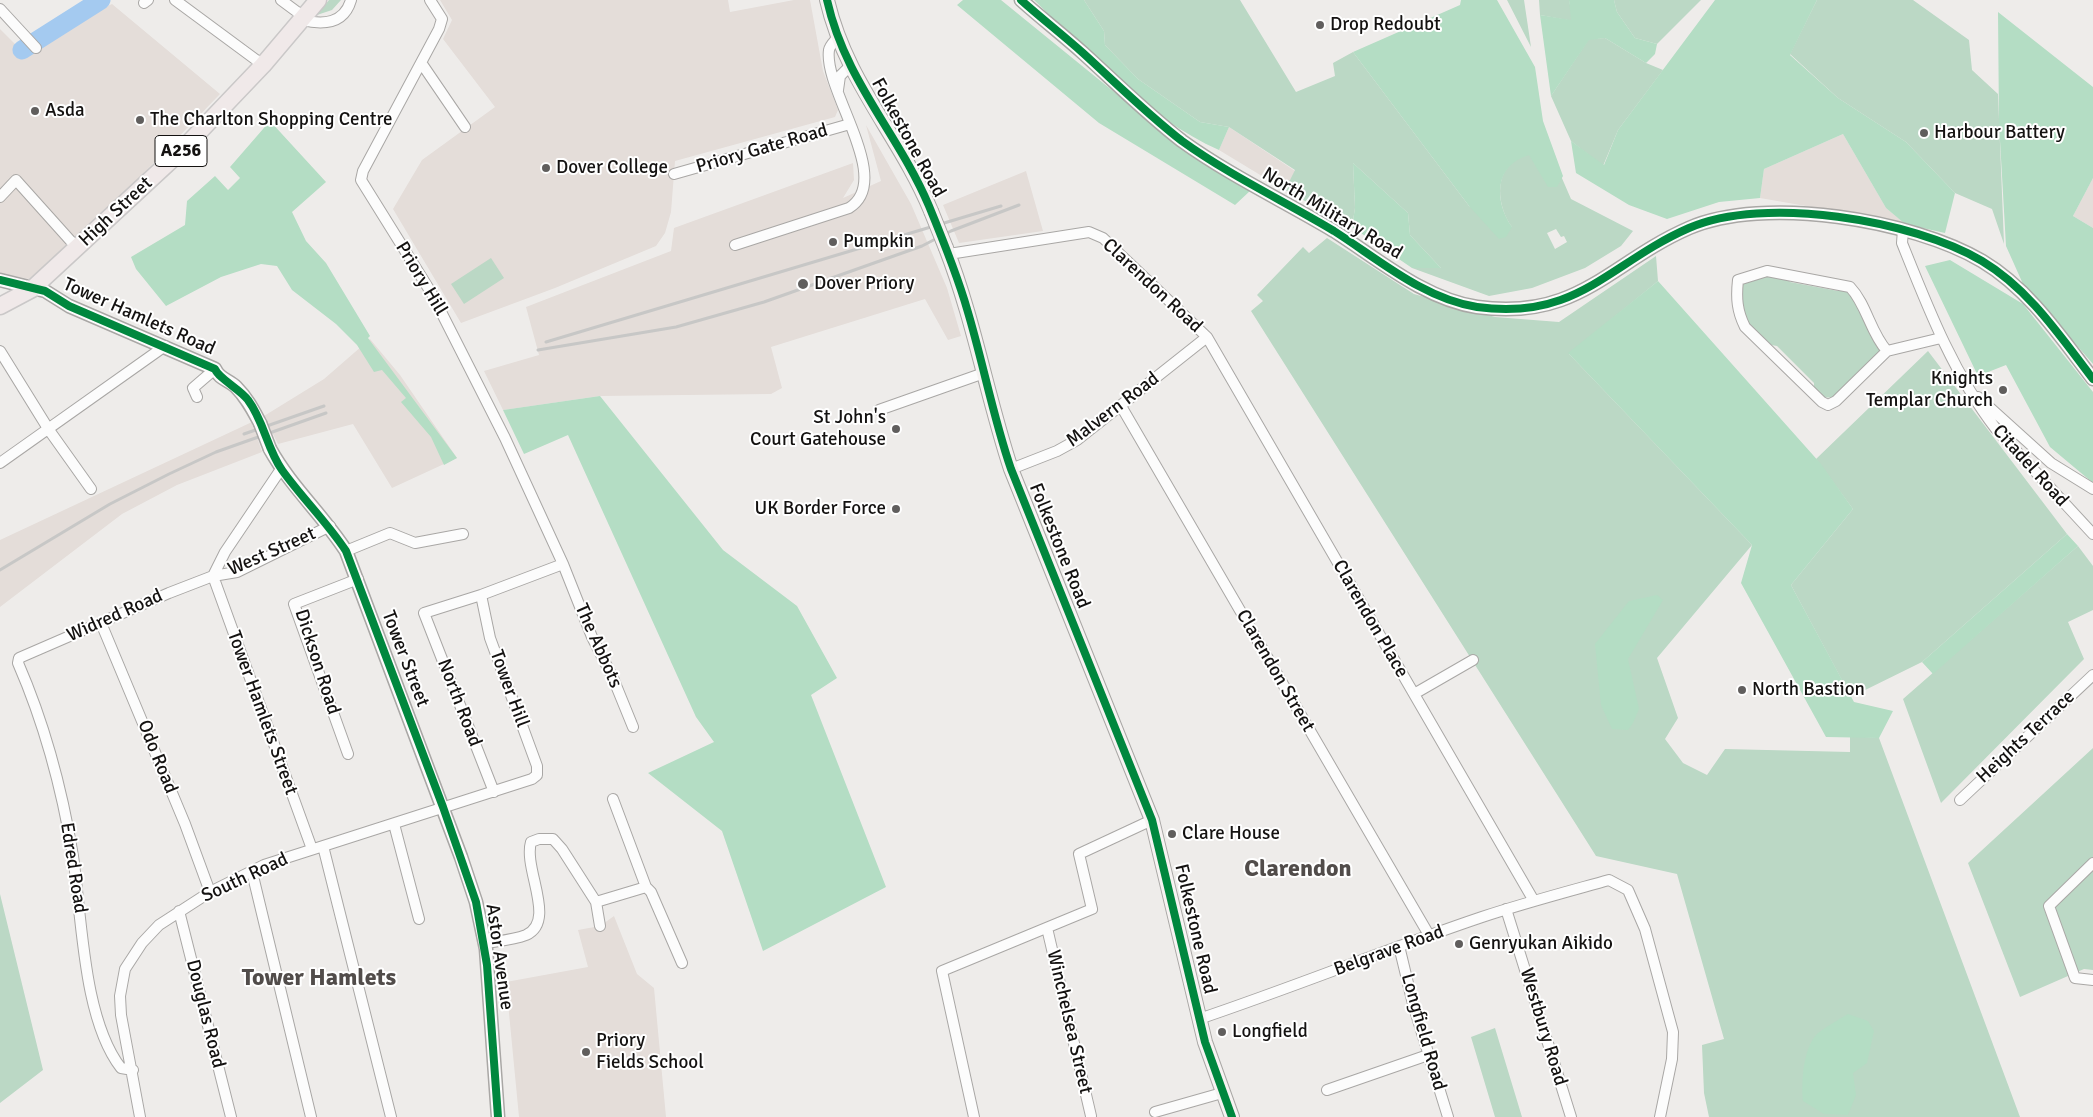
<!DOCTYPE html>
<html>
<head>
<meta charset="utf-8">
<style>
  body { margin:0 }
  canvas { display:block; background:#eeecea }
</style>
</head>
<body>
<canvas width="2093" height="1117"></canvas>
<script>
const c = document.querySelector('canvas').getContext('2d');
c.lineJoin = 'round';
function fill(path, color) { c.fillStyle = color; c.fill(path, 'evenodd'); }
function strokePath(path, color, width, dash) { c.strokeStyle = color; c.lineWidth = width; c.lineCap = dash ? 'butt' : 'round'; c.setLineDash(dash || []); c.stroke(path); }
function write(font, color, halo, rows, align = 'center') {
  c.font = font + ' Signika,sans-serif'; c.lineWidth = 4; c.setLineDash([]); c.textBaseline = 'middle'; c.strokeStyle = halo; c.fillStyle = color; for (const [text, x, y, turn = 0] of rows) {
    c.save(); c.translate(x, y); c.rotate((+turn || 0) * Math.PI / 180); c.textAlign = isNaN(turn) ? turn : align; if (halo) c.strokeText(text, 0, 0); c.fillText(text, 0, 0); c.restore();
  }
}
const built = new Path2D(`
  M440,0H728L730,12L794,0H810L823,71L838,110L835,117L675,161L671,212L665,233L656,246L555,288L461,323L393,209L422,160L495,107L443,39L452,20Z
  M112,4L220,94L76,243L29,279L0,273V29L19,48Z
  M866,125L911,204L947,288L961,336L948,340L925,299L771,347L782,388L771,394L600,396L503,410L484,371L539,355L526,307L671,251L674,228L853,163L854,180L843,198L881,181Z
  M1229,127L1295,171L1285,190L1219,150Z
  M1843,134L1886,208L1904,223L1760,198L1764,169Z
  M1026,171L1043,231L959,243L943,205Z
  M2093,178V228L2073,216Z
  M370,339L400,375L457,458L392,488L353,424L278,444L264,416L324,379Z
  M252,422L262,452L177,485L122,514L0,607V540Z
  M614,916L637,974L654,988L666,1117H519L506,982L588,967L578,930L600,926Z`);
const green = new Path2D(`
  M329,0H341L332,10L317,15Z
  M1084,0H1240L1296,92L1335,76L1333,63L1353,52L1469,206L1512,227C1498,208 1492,172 1519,158C1528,153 1538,150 1548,146L1571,199L1633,231L1621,246L1585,268L1532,288L1489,296L1412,268H1441L1410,235L1408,213L1353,163L1355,208L1352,227L1285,190L1295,170L1229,127L1200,122L1138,79L1105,45L1104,31ZM1556,229L1561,237L1564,236L1567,242L1555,249L1547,233Z
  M1507,0H1524L1531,47Z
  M1539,0H1569L1573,21L1540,15Z
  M1614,0H1701L1657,44L1635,38L1617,12Z
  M1817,0H1913L1969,40L1972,70L1998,94L2004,244L1992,209L1955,193L1906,142L1838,98L1790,54Z
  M1605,38L1646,63L1663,70L1618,130L1603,166L1571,141L1551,96L1589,39Z
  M1327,238L1414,294L1495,317L1559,322L1656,256L1658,281L1569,354L1752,545L1657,658L1678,718L1665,739L1683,763L1707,775L1725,749L1850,752V736L1879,738L2020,1117H1709L1704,1093L1702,1045L1724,1039L1677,874L1596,856L1251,311L1263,301L1257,295L1303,247L1309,253Z
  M491,258L504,278L464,304L451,284Z
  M1767,276H1786L1790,282L1838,291L1849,288L1883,348L1836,396C1825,400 1821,396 1814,389V383L1777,346C1769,345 1766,342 1761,337C1744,321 1739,307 1743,284Z
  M1928,351L2067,534L1922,662L1851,697L1791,585L1853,509L1816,459Z
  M2078,546L2093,566V610L2068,622L2084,659L1941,803L1903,699Z
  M2093,748V970L2084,969L2020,997L1968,863Z
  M0,894L43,1070L0,1103Z
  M1495,1028L1522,1117H1495L1471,1037Z`);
const forest = new Path2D(`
  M963,0H1001L1172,139L1251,190L1235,205L1099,123L957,5Z
  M1034,0H1084L1104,31L1105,45L1138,79L1200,122L1229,127L1219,150C1147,118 1090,54 1034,0Z
  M1461,0H1497L1535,67L1543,121L1563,176L1557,187H1548L1529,155C1494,165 1494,201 1512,227L1506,237L1499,239L1469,206L1353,52L1460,5Z
  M1569,0H1614L1617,12L1635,38L1657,44L1655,54L1646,63L1605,38L1589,40L1551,96L1540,15L1571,20Z
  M1715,0H1817L1790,55L1838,98L1906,142L1955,193L1945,233L1905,224L1886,208L1843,134L1764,169L1760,198L1719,202L1667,219L1629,205L1576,173L1571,141L1604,165L1618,130Z
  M1998,12L2093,87V178L2073,216L2093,228V364L2023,284L2006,246L1999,123Z
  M270,121L326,182L292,212L306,241L326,263L370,336L368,338L457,458L444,465L431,437L401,402L406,398L382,370L374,372L357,345L336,324L292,290L277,266L261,264L221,277L166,306L136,269L131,257L185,225L187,201L215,176L228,190L240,178L230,167Z
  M1353,163L1408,213L1410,235L1441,268H1412L1352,227L1355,208Z
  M1950,260L2023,304L2093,392V483L2050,447L2006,365L1978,376L1925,266Z
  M1658,281L1821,464L1853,509L1791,585L1854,702L1893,711L1879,738L1826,737L1741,583L1752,545L1568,353Z
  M600,396L723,550L797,606L837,678L811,695L886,887L763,951L722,831L648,773L714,742L696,717L568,435L524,454L503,410Z
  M2067,534L2078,546L1933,674L1922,662Z
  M1657,595L1663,600L1628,659L1639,709L1633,723L1628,730L1612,729L1601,705L1595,644L1629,601Z
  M1848,1014L1868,1021L1874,1031L1867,1063L1853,1073L1856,1095L1848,1115L1824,1114L1803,1101C1801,1082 1803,1047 1818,1033C1827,1026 1838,1020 1848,1014Z`);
const river = new Path2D(`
  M22,50L101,0`);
const minor = new Path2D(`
  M175,0L263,65
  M281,0L304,17
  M430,0L442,19L439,29L363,171L361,180L432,294L505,438L563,564L592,637L613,678L633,727
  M144,3L148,0
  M0,9L36,48
  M302,20C323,25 344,24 351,0
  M422,64L465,127
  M838,90L840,76L849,67
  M674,174L850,124
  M0,197L16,180L77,248
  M1903,230L1902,243C1928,308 1953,373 1996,429L2093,534
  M735,245L849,208C895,180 823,90 829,50C830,45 834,42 837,38
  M949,254L1089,232L1103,238L1207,337L1534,901
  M0,351L49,430L91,489
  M1887,351C1870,332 1867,305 1850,287L1767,271L1738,280C1736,298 1737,311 1745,327L1822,402L1828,405L1836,401L1887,351L1941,338
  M197,397L193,388L215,369
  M1978,397L2051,463L2093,489
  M1121,406L1429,935
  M879,410L984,373
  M0,463L165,346
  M1011,469L1057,451L1077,440L1207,337
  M346,551L390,533L415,543L463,534
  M213,576L312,849
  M213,576L225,552L281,469
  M101,623L185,824L210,892
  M1414,694L1473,660
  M348,754L294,604L358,579
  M494,792L424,613L481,595L563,564
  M1960,800L2093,675
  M394,824L419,919
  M323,846L391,1117
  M2093,863L2049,906L2075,978L2093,980
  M252,872L311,1117
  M646,887L651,892L682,963
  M596,902L646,887L613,799
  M1506,909L1571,1117
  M179,911L231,1117
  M1047,928L1091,1116
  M485,943C498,941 514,940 526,935C557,921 523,869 531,842L539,839H553L562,849L596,902L600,926
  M1399,946L1413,1004L1448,1117
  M1199,1019C1294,987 1387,949 1482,917C1524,903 1566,892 1609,880L1628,890L1645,929L1673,1032L1672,1059L1660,1117
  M133,1070L121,1068C83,1019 82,918 73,856C62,789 45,725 18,663L19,658L169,593L213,576L237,572L330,526
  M1327,1090L1428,1055
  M1155,1112L1222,1093
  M140,1117L121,1015L120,996L125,969L142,943L159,925L210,892L264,865L532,779L537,775V766L490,638L481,595
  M974,1117L942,971L1092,909L1079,854L1152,820`);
const tertiary = new Path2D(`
  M1021,0C1041,18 1063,35 1083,53C1116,83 1147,114 1182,141C1229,175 1284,201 1334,231C1378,259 1424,299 1477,307C1578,321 1609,263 1689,228C1764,195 1913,220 1982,261C2029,289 2060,336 2093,379
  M0,280L45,291L69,306L215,369C219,379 229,380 236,387C247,398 253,410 260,423
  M270,449C291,487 323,515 346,551L461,857L476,902L486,949L498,1117`);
const secondary = new Path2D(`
  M827,0C846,82 900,136 931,211
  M946,248C974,320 987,396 1011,469L1152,820L1205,1042L1232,1117`);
const primary = new Path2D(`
  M0,306L32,289L180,152L263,65L318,0`);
const rail = new Path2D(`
  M546,342L1001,206
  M538,350L676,327L764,302L922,246L951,231L1019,205
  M244,434L324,406
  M0,570L110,504L169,474L216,452L326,413`);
const tertiaryBridge = new Path2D(`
  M260,423L270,449`);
const secondaryBridge = new Path2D(`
  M931,211L946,248`);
const cycleway = new Path2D(`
  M827,0C845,81 898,133 929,206C943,240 957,274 967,309C983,362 993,417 1011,469L1152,820L1205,1042L1232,1117
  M1021,0C1041,18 1063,35 1083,53C1116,83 1147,114 1182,141C1229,175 1284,201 1334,231C1378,259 1424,299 1477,307C1578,321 1609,263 1689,228C1764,195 1913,220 1982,261C2029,289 2060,336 2093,379
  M0,280L45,291L69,306L215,369C219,379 240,389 248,400C264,421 267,449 282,470C302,498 327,522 346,551L443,807L476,902L487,965L498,1117`);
const markers = [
  [1320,25,5,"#605e5d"],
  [35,111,5,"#605e5d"],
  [140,120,5,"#605e5d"],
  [1924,133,5,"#605e5d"],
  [546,168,5,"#605e5d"],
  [833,242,5,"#605e5d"],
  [803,284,6,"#605e5d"],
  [2003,390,5,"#605e5d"],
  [896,429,5,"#605e5d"],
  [896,509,5,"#605e5d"],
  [1742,690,5,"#605e5d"],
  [1172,834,5,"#605e5d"],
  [1459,944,5,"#605e5d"],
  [1222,1032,5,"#605e5d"],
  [586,1052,5,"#605e5d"]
];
const shields = [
  [181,151,52]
];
const shieldNames = [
  ["A256",181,151]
];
const poiNames = [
  ["Drop Redoubt",1330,25],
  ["Asda",45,111],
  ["The Charlton Shopping Centre",150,120],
  ["Harbour Battery",1934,133],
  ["Dover College",556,168],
  ["Pumpkin",843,242],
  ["Dover Priory",814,284],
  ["Knights",1993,379,"right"],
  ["Templar Church",1993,401,"right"],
  ["St John's",886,418,"right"],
  ["Court Gatehouse",886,440,"right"],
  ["UK Border Force",886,509,"right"],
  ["North Bastion",1752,690],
  ["Clare House",1182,834],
  ["Genryukan Aikido",1469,944],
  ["Longfield",1232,1032],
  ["Priory",596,1041],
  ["Fields School",596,1063]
];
const streetNames = [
  ["Folkestone Road",908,138,61],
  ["Priory Gate Road",762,149,-16],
  ["High Street",116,212,-43],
  ["North Military Road",1332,214,31],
  ["Priory Hill",421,279,59],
  ["Clarendon Road",1152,286,43],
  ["Tower Hamlets Road",139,317,24],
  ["Malvern Road",1113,410,-37],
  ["Citadel Road",2030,466,48],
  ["Folkestone Road",1059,546,68],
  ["West Street",272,552,-24],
  ["Widred Road",115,616,-24],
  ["Clarendon Place",1370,619,60],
  ["The Abbots",598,646,66],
  ["Tower Street",405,659,69],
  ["Dickson Road",317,662,72],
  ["Clarendon Street",1275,671,60],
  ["Tower Hill",509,689,70],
  ["North Road",459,703,69],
  ["Tower Hamlets Street",262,713,70],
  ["Heights Terrace",2026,737,-43],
  ["Odo Road",157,757,68],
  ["Edred Road",73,868,81],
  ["South Road",245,878,-25],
  ["Folkestone Road",1195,929,77],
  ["Belgrave Road",1389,951,-20],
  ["Astor Avenue",499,957,82],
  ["Douglas Road",205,1014,76],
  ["Winchelsea Street",1069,1022,77],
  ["Westbury Road",1543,1027,73],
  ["Longfield Road",1423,1032,74]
];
const districtNames = [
  ["Clarendon",1298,870],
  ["Tower Hamlets",319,979]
];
fill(built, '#e4ddd9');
fill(green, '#bbd8c5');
fill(forest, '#b4ddc4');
strokePath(river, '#a4caf0', 19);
strokePath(minor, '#a9a7a5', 12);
strokePath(tertiary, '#a9a7a5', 15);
strokePath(secondary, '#a9a7a5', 16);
strokePath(primary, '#cac8c8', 19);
strokePath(minor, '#fcfcfc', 10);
strokePath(tertiary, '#fcfcfc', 12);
strokePath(secondary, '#f6f3f2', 14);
strokePath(primary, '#f0e9e9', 16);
strokePath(rail, '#c7c7c6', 3);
strokePath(tertiaryBridge, '#a9a7a5', 15, []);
strokePath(secondaryBridge, '#a9a7a5', 16, []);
strokePath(tertiaryBridge, '#fcfcfc', 12);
strokePath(secondaryBridge, '#f6f3f2', 14);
strokePath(cycleway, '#00873e', 8);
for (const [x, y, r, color] of markers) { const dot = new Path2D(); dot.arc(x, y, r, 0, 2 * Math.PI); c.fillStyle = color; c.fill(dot); strokePath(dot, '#fff', 2); }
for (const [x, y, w] of shields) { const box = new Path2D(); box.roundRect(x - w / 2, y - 15.5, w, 31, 4); c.fillStyle = '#fff'; c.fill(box); strokePath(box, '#141211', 1); }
write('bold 18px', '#141211', null, shieldNames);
write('19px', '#141211', '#fff', poiNames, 'left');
write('19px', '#141211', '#fff', streetNames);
write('bold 24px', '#514c4a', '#fff', districtNames);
</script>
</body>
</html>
